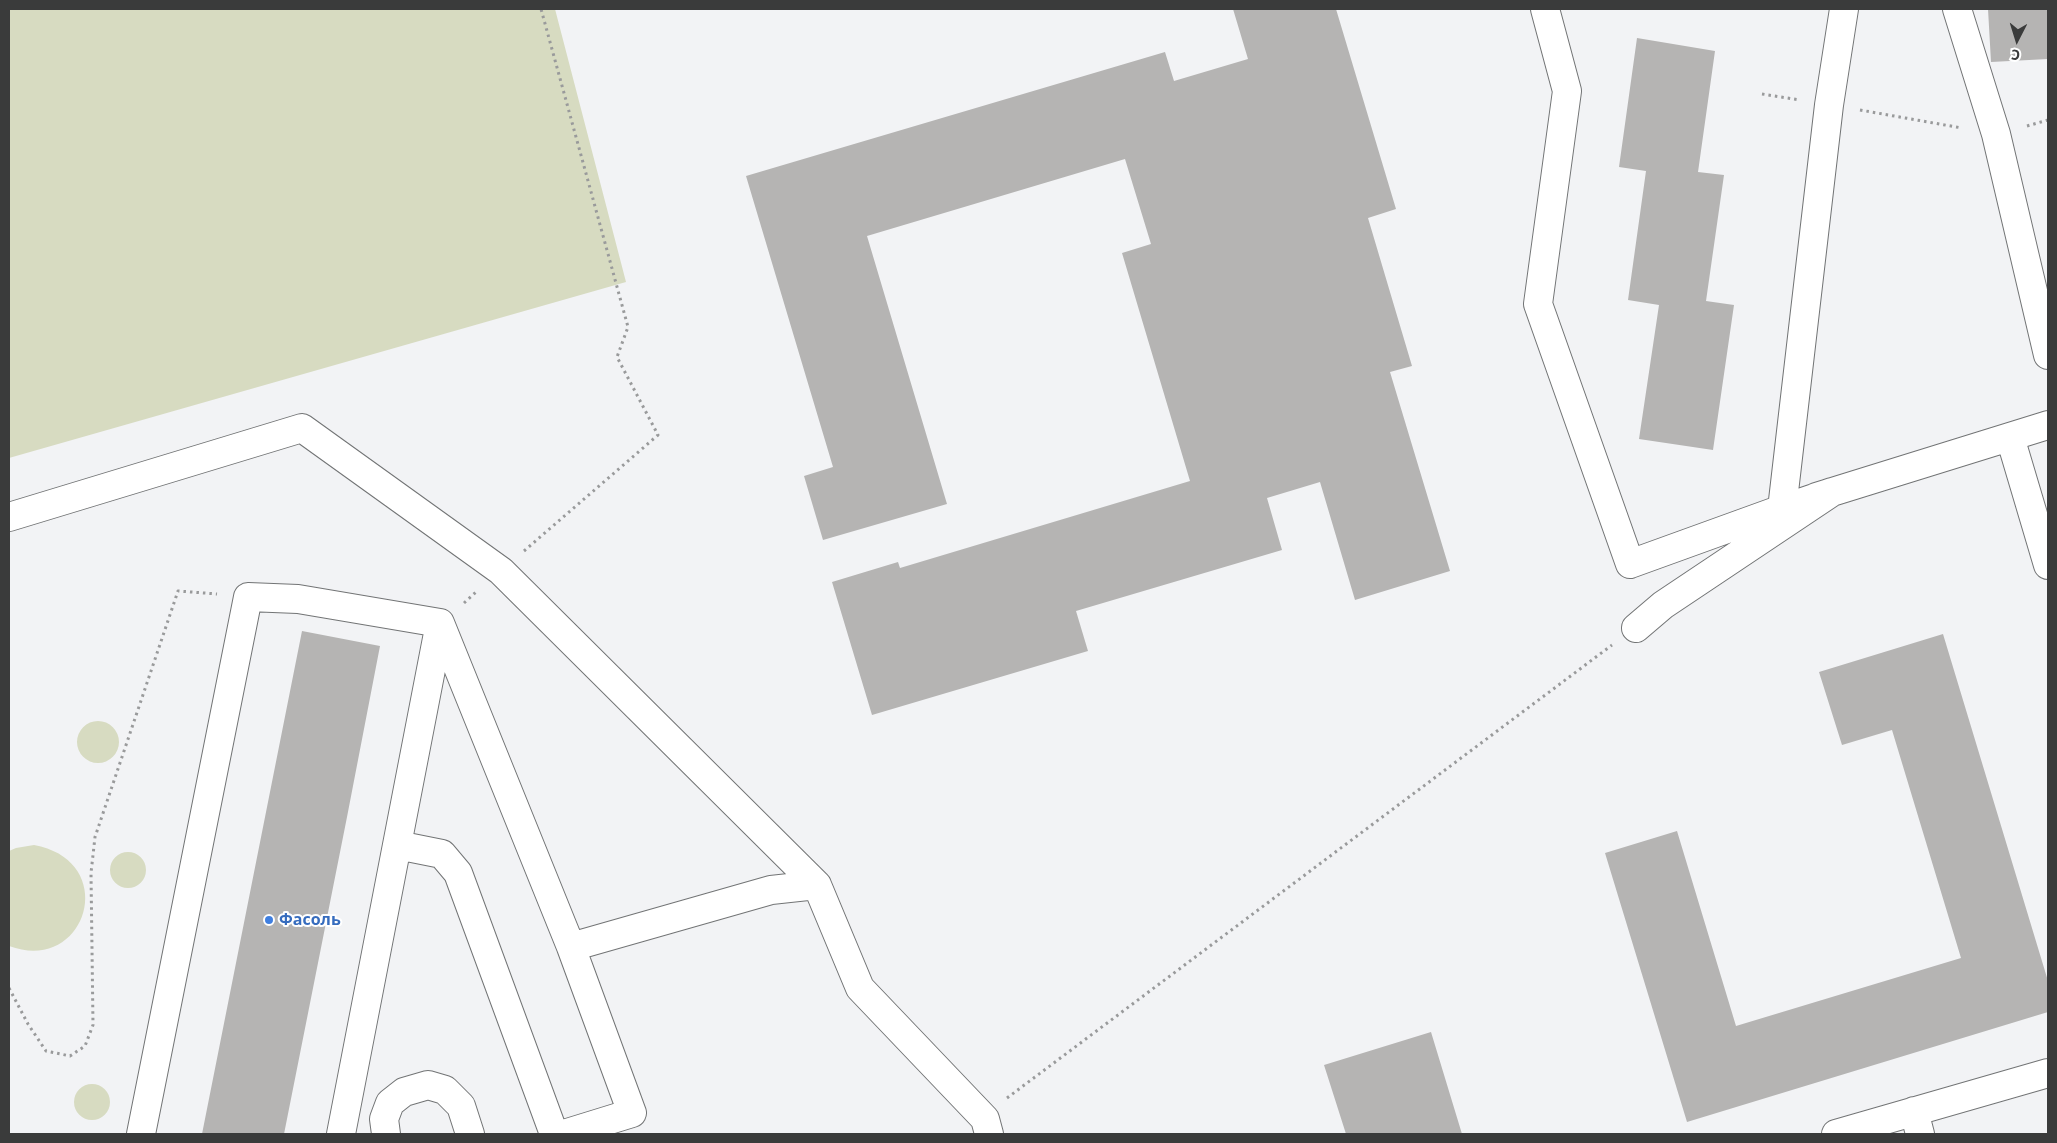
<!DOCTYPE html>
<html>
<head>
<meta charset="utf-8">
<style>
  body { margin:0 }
  #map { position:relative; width:2057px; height:1143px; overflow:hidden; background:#f2f3f5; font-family:"Open Sans",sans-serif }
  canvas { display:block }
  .frame { position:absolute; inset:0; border:10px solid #3a3b3b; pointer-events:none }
  .north { position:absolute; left:1992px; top:15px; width:50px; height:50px; -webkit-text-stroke:4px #fff; paint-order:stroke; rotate:185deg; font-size:14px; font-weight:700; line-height:20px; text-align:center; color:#3a3b3b }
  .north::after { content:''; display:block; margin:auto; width:18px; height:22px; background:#3a3b3b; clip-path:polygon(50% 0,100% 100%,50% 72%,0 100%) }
</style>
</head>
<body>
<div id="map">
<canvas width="2057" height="1143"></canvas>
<div class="frame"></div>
<div class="north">С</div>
</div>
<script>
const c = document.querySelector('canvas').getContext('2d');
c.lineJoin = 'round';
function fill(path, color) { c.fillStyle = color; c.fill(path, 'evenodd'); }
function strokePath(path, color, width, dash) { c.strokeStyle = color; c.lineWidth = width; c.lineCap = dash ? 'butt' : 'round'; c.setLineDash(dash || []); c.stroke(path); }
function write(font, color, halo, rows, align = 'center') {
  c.font = font + ' "Open Sans",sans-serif'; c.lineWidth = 4; c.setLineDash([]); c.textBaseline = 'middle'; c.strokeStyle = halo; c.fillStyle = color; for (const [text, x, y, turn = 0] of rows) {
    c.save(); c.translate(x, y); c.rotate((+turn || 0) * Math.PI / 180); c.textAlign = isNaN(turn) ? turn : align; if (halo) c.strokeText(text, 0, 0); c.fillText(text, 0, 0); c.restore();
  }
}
const green = new Path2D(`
  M9,9H555L626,282L9,458Z
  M77 742a21 21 0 1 1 42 0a21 21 0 1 1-42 0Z
  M34,845C121,861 87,975 9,946V851L16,848Z
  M110 870a18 18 0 1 1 36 0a18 18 0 1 1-36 0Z
  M74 1102a18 18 0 1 1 36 0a18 18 0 1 1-36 0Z`);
const building = new Path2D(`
  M1233,9H1336L1396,209L1368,218L1412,366L1390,372L1450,571L1355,600L1320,482L1267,498L1282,550L1076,611L1088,651L872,715L832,582L898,562L900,568L1190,481L1122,253L1151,244L1125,159L867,236L947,504L823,540L804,476L833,467L746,176L1165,52L1174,81L1248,59Z
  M1988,9H2048V59L1991,62Z
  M1637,38L1715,51L1698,172L1724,175L1706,301L1734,305L1713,450L1639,439L1659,305L1628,300L1646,171L1619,167Z
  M302,631L380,646L347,817L284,1134H202Z
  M1943,634L2048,981V1012L1687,1122L1605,853L1677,831L1736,1026L1961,958L1892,730L1842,745L1819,672Z
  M1431,1032L1462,1134H1346L1324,1065Z`);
const path = new Path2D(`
  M1762,94L1800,100
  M1860,110L1962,128
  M2027,126L2048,120
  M524,551L658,435L617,357L628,327L541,9
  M464,603L476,592
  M9,988L28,1024L46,1051L70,1056L85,1046L93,1025L91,873L95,837L178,591L217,594
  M1007,1098L1612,645`);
const minor = new Path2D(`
  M1545,9L1567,91L1538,304L1630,564L1782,509L1829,105L1844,9
  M1957,9L1996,134L2048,355
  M2010,437L2048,565
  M1816,497L2048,425
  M9,517L302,428L501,571L817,885L860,988L985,1119L989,1134
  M440,623L571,947L771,890L817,885
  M1636,628L1663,605L1832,492L1782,509
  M397,845L442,854L458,873L554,1134
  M1914,1111L1920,1134
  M141,1134L248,597L298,599L440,623
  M341,1134L440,623
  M386,1134L384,1119L390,1103L404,1092L428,1085L445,1090L461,1106L470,1134
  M564,1134L632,1113L571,947
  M1836,1134L2048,1073`);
const markers = [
  [269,920,5,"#3f7fe0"]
];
const shopNames = [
  ["Фасоль",279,920]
];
fill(green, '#d7dbc1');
fill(building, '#b5b4b3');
strokePath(minor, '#727475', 30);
strokePath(path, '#999a9b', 3, [2.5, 4]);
strokePath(minor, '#fff', 28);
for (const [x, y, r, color] of markers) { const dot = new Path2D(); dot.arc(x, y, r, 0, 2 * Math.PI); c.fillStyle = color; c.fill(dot); strokePath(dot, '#fff', 2); }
write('bold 16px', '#366cbe', '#fff', shopNames, 'left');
</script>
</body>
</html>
